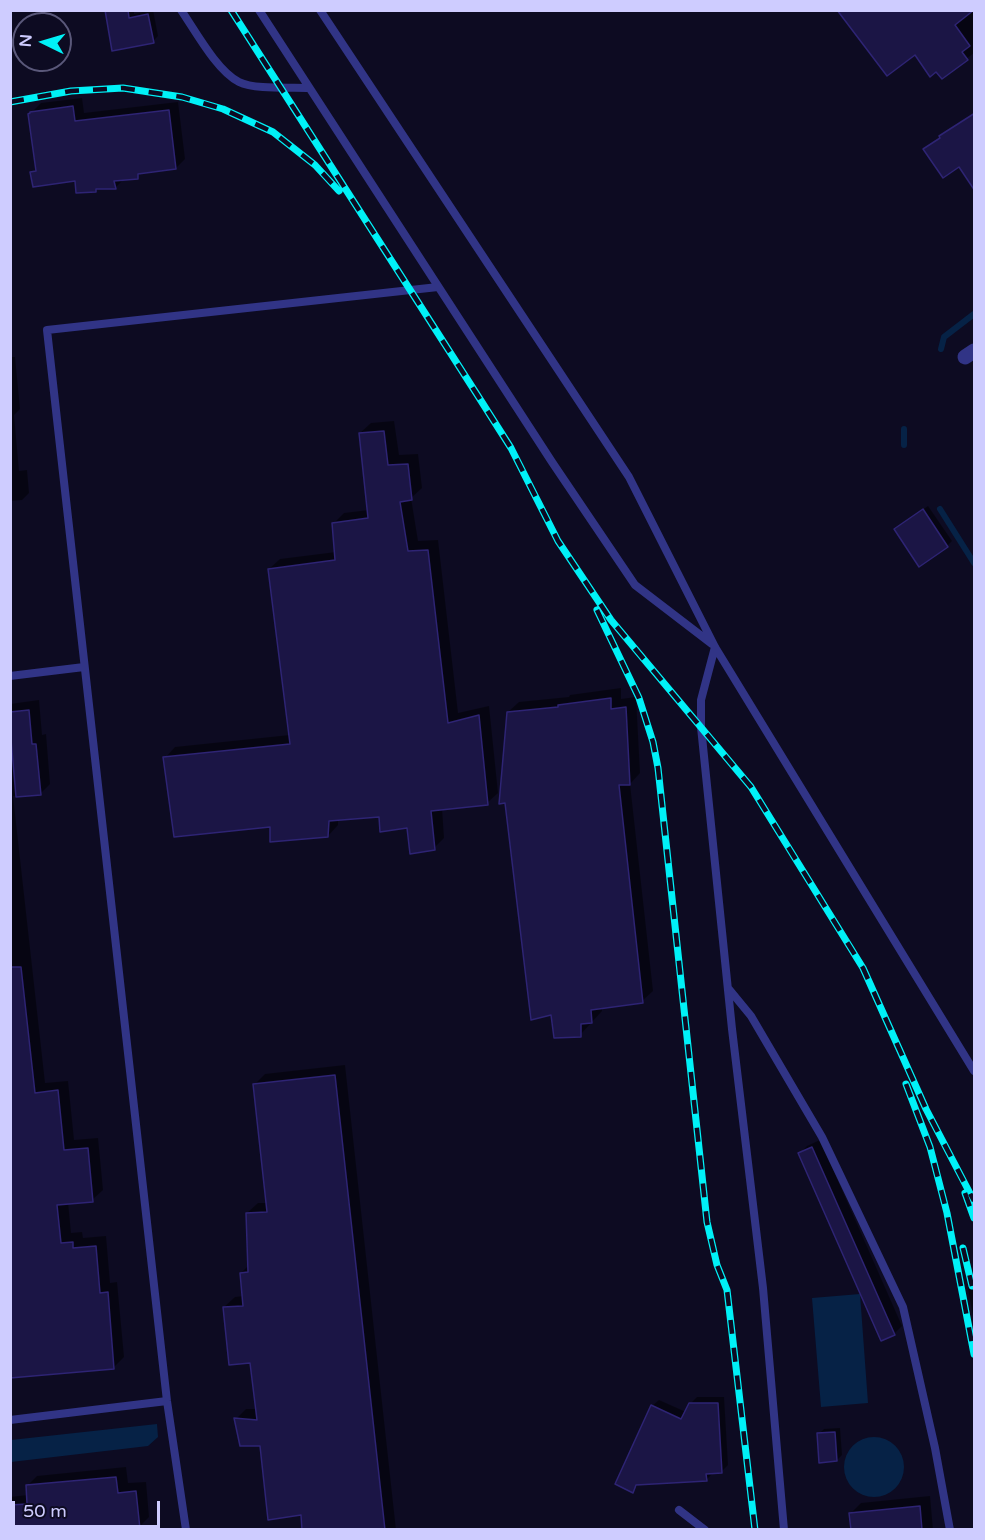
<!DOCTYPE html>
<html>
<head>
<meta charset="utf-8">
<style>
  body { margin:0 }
  #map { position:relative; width:985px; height:1540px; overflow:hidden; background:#0d0b22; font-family:"Varela Round",sans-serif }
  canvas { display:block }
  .frame { position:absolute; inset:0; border:12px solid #ceccff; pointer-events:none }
  .north { position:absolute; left:12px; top:12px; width:60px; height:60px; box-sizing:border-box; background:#0d0b22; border:2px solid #5a587a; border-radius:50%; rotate:275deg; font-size:16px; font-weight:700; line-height:24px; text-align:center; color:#ceccff }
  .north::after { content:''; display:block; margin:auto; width:21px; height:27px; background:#00f1f7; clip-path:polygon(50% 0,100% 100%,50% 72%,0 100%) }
  .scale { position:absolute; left:12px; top:1501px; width:148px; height:27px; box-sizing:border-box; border:3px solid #ceccff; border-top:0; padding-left:8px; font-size:18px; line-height:21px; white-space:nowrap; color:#ceccff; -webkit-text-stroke:4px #0d0b22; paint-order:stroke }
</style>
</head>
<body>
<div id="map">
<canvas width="985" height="1540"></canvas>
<div class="frame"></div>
<div class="north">N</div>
<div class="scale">50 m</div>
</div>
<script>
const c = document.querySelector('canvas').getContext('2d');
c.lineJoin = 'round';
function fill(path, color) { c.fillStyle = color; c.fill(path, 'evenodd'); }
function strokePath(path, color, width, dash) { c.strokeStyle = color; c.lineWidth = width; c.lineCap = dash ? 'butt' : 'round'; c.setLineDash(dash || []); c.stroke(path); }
const water = new Path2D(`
  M860,1294L868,1403L821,1407L812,1298Z
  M157,1424L158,1437L148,1446L11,1462V1440Z
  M844 1467a30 30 0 1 1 60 0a30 30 0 1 1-60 0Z`);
const shadow = new Path2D(`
  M106,10H134V14L153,10L158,36L153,41Z
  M839,10H974V53L942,77L915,53Z
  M82,98L84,113L178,102L185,159L176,168L142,172L137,177L124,179L115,188L100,187L96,191L76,179L32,173L37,168L30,114L41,103Z
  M10,357H15L20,409L14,415L19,471L27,470L29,493L22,500L10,501Z
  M394,421L399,455L418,454L422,488L411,498L418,541L438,540L458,713L489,706L498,793L487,803L442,808L444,838L434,848L409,826L380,816L338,818V825L328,836L271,826L165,758L175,747L290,735L269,569L280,559L336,552L334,523L344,513L369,510L360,433L371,423Z
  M928,506L952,541L947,546L896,529Z
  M621,688V699L636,697L640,773L630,784L653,991L642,1001L602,1007V1011L580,1035L508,712L519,702L569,697L570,695Z
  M39,700L42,735L46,734L50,784L40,794L13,796L45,1083L68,1081L74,1140L98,1138L103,1190L92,1200L68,1202L71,1233L82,1232L83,1238L106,1236L110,1283L117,1282L124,1357L114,1367L10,1376V704Z
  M345,1065L396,1530H303L302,1514L262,1444L236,1419L246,1409H257L252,1361L224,1307L235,1297L244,1296L241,1273L249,1265L247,1213L258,1203H267L254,1085L265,1074Z
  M820,1140L902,1326L894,1334L800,1153L807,1146Z
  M974,1282V1322L968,1288Z
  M697,1397H724L728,1465L721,1472L713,1473L706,1480L639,1484L632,1491L652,1406L659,1400L686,1412L690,1404Z
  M840,1428L842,1455L837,1460L819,1434L824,1429Z
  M126,1467L128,1483L146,1482L149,1517L139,1527L125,1530L10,1529V1497L28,1495L27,1486L37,1476Z
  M930,1496L933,1530H852L851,1513L861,1503Z`);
const stream = new Path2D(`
  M941,349L944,337L974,314
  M904,445V429
  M940,509L974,563`);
const building = new Path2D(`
  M105,10H128L129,18L148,14L154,43L112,51Z
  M837,10H974L955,25L970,46L962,52L968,60L942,79L936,72L930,77L915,55L887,76Z
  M73,106L75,121L169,110L176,169L138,174V179L114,181L116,189H96V192L76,193L75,181L33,187L30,172L36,171L28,114L30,113V112Z
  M975,113V191L959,167L943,178L923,149L940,138L939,136Z
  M384,431L388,465L408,464L412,500L400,502L408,551L428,550L448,723L479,715L488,805L431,811L435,850L410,854L407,828L380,832L379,817L329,821L328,837L270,842V827L174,837L163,757L290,744L268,569L335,560L332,523L368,518L359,433Z
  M923,509L948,547L919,567L894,529Z
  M611,698V709L626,707L630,785H619L643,1003L591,1010L592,1023L581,1024V1037L554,1038L551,1015L531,1020L505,803L499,804L507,712L558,707V705Z
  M29,710L32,744H36L41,795L16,797L10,728V712Z
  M10,967H21L35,1093L58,1090L64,1150L88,1148L93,1202L57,1205L61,1243L73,1242V1248L96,1246L100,1293L108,1292L114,1369L10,1378Z
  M335,1075L385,1530H302L301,1515L268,1520L260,1446H240L234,1418L257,1420L250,1363L229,1365L223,1307L243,1306L240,1273L248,1272L246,1213L267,1212L253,1084Z
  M812,1147L895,1335L881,1341L798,1153Z
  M689,1403H718L722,1473L706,1474L707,1481L636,1485L633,1493L615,1484L651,1405L681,1419Z
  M835,1432L837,1461L819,1463L817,1433Z
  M116,1477L118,1493L136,1491L140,1529L10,1530V1505L27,1504L26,1485Z
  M920,1506L922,1530H851L849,1513Z`);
const lane = new Path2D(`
  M181,10C196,32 217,71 239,82C255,90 291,87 309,88
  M259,10L552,462L635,585L712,644
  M320,10L629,477L715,647L974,1071
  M715,647L701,700V727L732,1029L763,1288L784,1530
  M10,676L84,667
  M728,988L751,1016L822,1137L903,1307L935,1448L950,1530
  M10,1420L167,1401
  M679,1510L705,1530
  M186,1530L167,1401L47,330L438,287`);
const street = new Path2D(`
  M965,357L974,351`);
const rail = new Path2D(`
  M231,10L478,396L511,448L558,541L611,620L751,787L863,968L926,1109L974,1201
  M10,102L71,91L123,88L182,97L223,109L273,132L315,165L339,191
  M597,610L639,698L653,742L658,768L707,1222L717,1265L727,1290L755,1530
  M906,1084L930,1147L947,1213L974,1354
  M965,1193L974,1218
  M963,1248L972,1286`);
fill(water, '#062246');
fill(shadow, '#0007');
strokePath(stream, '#062246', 6);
fill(building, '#1b1545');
strokePath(building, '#2e2474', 1.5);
strokePath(lane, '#313486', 8);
strokePath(street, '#313486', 15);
strokePath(rail, '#00f1f7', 7);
strokePath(rail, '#0d0b22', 4.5, [14]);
</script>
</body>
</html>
